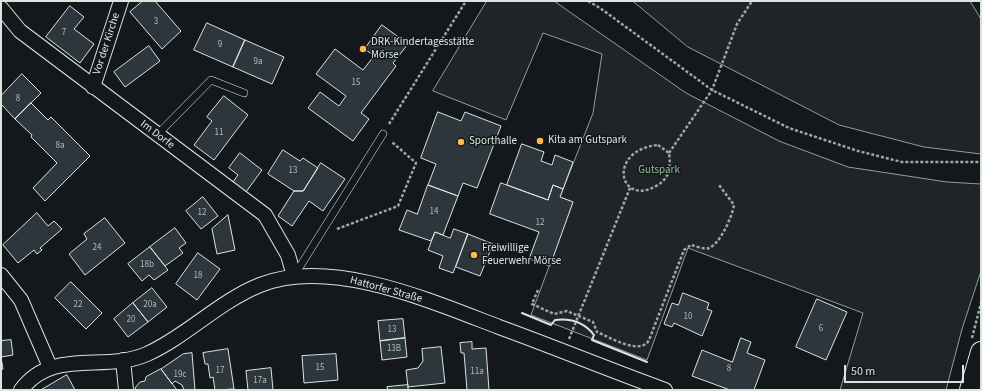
<!DOCTYPE html>
<html>
<head>
<meta charset="utf-8">
<style>
  body { margin:0 }
  #map { position:relative; width:982px; height:391px; overflow:hidden; background:#14181c; font-family:"Source Sans 3",sans-serif }
  canvas { display:block }
  .frame { position:absolute; inset:0; border:2px solid #d8e6dc; pointer-events:none }
  .scale { position:absolute; left:844px; top:365px; width:120px; height:18px; box-sizing:border-box; border:2px solid #d8e6dc; border-top:0; padding-left:5px; font-size:12px; line-height:14px; white-space:nowrap; color:#d8e6dc; -webkit-text-stroke:3px #14181c; paint-order:stroke }
</style>
</head>
<body>
<div id="map">
<canvas width="982" height="391"></canvas>
<div class="frame"></div>
<div class="scale">50 m</div>
</div>
<script>
const c = document.querySelector('canvas').getContext('2d');
c.lineJoin = 'round';
function fill(path, color) { c.fillStyle = color; c.fill(path, 'evenodd'); }
function strokePath(path, color, width, dash) { c.strokeStyle = color; c.lineWidth = width; c.lineCap = dash ? 'butt' : 'round'; c.setLineDash(dash || []); c.stroke(path); }
function write(font, color, halo, rows, align = 'center') {
  c.font = font + ' "Source Sans 3",sans-serif'; c.lineWidth = 3; c.setLineDash([]); c.textBaseline = 'middle'; c.strokeStyle = halo; c.fillStyle = color; for (const [text, x, y, turn = 0] of rows) {
    c.save(); c.translate(x, y); c.rotate((+turn || 0) * Math.PI / 180); c.textAlign = isNaN(turn) ? turn : align; if (halo) c.strokeText(text, 0, 0); c.fillText(text, 0, 0); c.restore();
  }
}
const green = new Path2D(`
  M487,1H554L686,93L779,141L848,167L947,182L981,184V271L962,329L946,390H840L863,313L688,248L647,360L531,315L573,202L560,197L593,113L602,54L543,33L506,120L433,91Z
  M633,1H970L981,19V154L924,147L839,125L688,47Z`);
const building = new Path2D(`
  M143,1H155L181,31L162,49L130,12Z
  M70,6L84,17L74,29L94,44L80,63L46,37Z
  M207,23L245,40L233,67L194,50Z
  M382,25L408,44L393,63L396,66L361,113L369,119L353,141L308,108L320,92L339,106L346,96L316,74L335,49L363,70L374,56L365,49Z
  M245,40L284,57L272,84L233,67Z
  M149,46L160,61L125,87L114,72Z
  M22,74L41,93L15,119L1,104V96Z
  M224,96L248,115L214,160L194,145L212,121L207,117Z
  M31,103L48,120L51,117L90,156L45,201L33,188L57,163L31,137L32,135L15,119Z
  M438,112L461,121L465,112L501,126L477,188L463,183L458,196L428,185L436,164L421,158Z
  M522,144L544,152L541,161L552,165L555,155L573,162L563,189L553,185L548,200L507,185Z
  M283,150L300,161L303,158L318,168L303,191H294L268,174Z
  M240,153L262,170L246,192L233,182L238,175L229,168Z
  M321,163L345,179L323,211L309,201L292,226L278,216L294,191H303Z
  M501,183L548,200L553,185L563,189L560,197L573,202L550,266L529,259L539,232L490,214Z
  M428,185L458,196L443,235L435,232L431,241L399,230L407,210L417,214Z
  M203,197L218,216L201,229L186,211Z
  M37,213L48,226L54,221L62,229L40,248L42,250L37,254L34,250L18,263L3,245Z
  M228,215L235,250L217,254L212,229Z
  M105,218L125,243L85,275L69,254L87,239L84,234Z
  M175,228L186,243L179,248L183,253L165,266L150,247Z
  M454,229L468,234L453,273L439,268L443,256L428,250L435,232L450,238Z
  M468,234L493,244L480,276L456,267Z
  M150,247L168,270L154,280L149,275L142,281L128,264Z
  M198,253L220,269L197,300L176,284Z
  M71,282L102,313L86,329L55,298Z
  M152,288L167,307L148,322L133,303Z
  M683,293L709,303L707,309L712,311L702,336L674,323L672,327L664,324L672,303L678,305Z
  M817,299L847,312L826,360L796,347Z
  M133,303L148,322L128,337L114,319Z
  M403,319L405,338L380,341L378,321Z
  M405,338L407,357L382,360L380,341Z
  M741,338L751,342L747,353L765,360L754,390H730L692,376L702,350L732,362Z
  M11,340L13,355L1,357L3,369L1,370V341Z
  M472,342V349L486,348L489,390H467L464,353H461L460,343Z
  M441,347L445,383L408,387L406,370L418,368L423,361L422,349Z
  M228,349L234,389L215,390L213,377L210,378L208,364H205L203,353Z
  M192,353L195,390H184L182,385L175,381L172,384L161,369L183,354Z
  M336,354L338,380L304,383L302,356Z
  M271,368L273,390H248L246,371Z
  M161,369L177,390H136L135,388L140,382L145,381L146,377Z
  M67,375L75,390H41Z
  M408,385V390H388L387,387Z`);
const path = new Path2D(`
  M588,1L600,8L712,90L789,128L858,151L902,162H981
  M389,124L466,1
  M658,145L669,153C671,166 670,177 658,185C619,209 606,150 658,145Z
  M669,153L712,90L737,24L752,1
  M337,229L398,206L416,163L392,142
  M538,290L532,304L554,314L567,311L593,322L597,332C609,337 641,356 649,340L684,250L691,245C696,246 704,250 709,248C720,244 732,217 734,205L719,185
  M972,338L981,303
  M569,339L630,188`);
const lane = new Path2D(`
  M157,135L211,80L244,93
  M294,276L383,134`);
const street = new Path2D(`
  M1,8L20,31L265,215L288,255L294,276
  M93,87L121,1
  M1,275L21,300L50,367
  M123,360L126,390
  M21,390C53,347 104,373 147,354C187,336 218,302 260,285C331,257 431,301 499,327C554,347 610,370 665,390`);
const secondary = new Path2D(`
  M970,390L981,352`);
const wall = new Path2D(`
  M522,313L551,325L555,320C571,318 584,322 594,335L592,340L647,362`);
const markers = [
  [363,49,4,"#ffb74d"],
  [540,141,4,"#ffb74d"],
  [461,142,4,"#ffb74d"],
  [474,255,4,"#ffb74d"]
];
const numberNames = [
  ["3",156,22],
  ["7",64,33],
  ["9",220,45],
  ["9a",258,62],
  ["15",356,83],
  ["8",18,99],
  ["11",219,133],
  ["8a",60,146],
  ["13",293,171],
  ["14",434,212],
  ["12",202,213],
  ["12",540,223],
  ["24",97,248],
  ["18b",147,265],
  ["18",198,276],
  ["22",78,305],
  ["20a",150,305],
  ["10",688,317],
  ["20",131,320],
  ["6",821,329],
  ["13",392,330],
  ["13B",394,349],
  ["15",320,368],
  ["8",729,369],
  ["17",220,371],
  ["11a",477,372],
  ["19c",180,375],
  ["17a",260,381]
];
const poiNames = [
  ["DRK-Kindertagesstätte",371,43],
  ["Mörse",371,56],
  ["Kita am Gutspark",548,141],
  ["Sporthalle",469,142],
  ["Freiwillige",482,249],
  ["Feuerwehr Mörse",482,262]
];
const streetNames = [
  ["Vor der Kirche",107,44,-72],
  ["Im Dorfe",157,135,37],
  ["Hattorfer Straße",386,290,15]
];
const parkNames = [
  ["Gutspark",659,171]
];
fill(green, '#202428');
strokePath(green, '#939e99', 1);
fill(building, '#2c363c');
strokePath(building, '#d8e6dc', 1);
strokePath(lane, '#d8e6dc', 8);
strokePath(street, '#d8e6dc', 16);
strokePath(secondary, '#d8e6dc', 22);
strokePath(path, '#9da8a2', 2.5, [3, 2]);
strokePath(lane, '#14181c', 7);
strokePath(street, '#14181c', 14);
strokePath(secondary, '#14181c', 20);
strokePath(wall, '#d8e6dc', 2);
for (const [x, y, r, color] of markers) { const dot = new Path2D(); dot.arc(x, y, r, 0, 2 * Math.PI); c.fillStyle = color; c.fill(dot); strokePath(dot, '#14181c', 1.5); }
write('9px', '#adbab4', null, numberNames);
write('11px', '#d8e6dc', '#14181c', poiNames, 'left');
write('11px', '#d8e6dc', '#14181c', streetNames);
write('11px', '#8ac095', '#14181c', parkNames);
</script>
</body>
</html>
